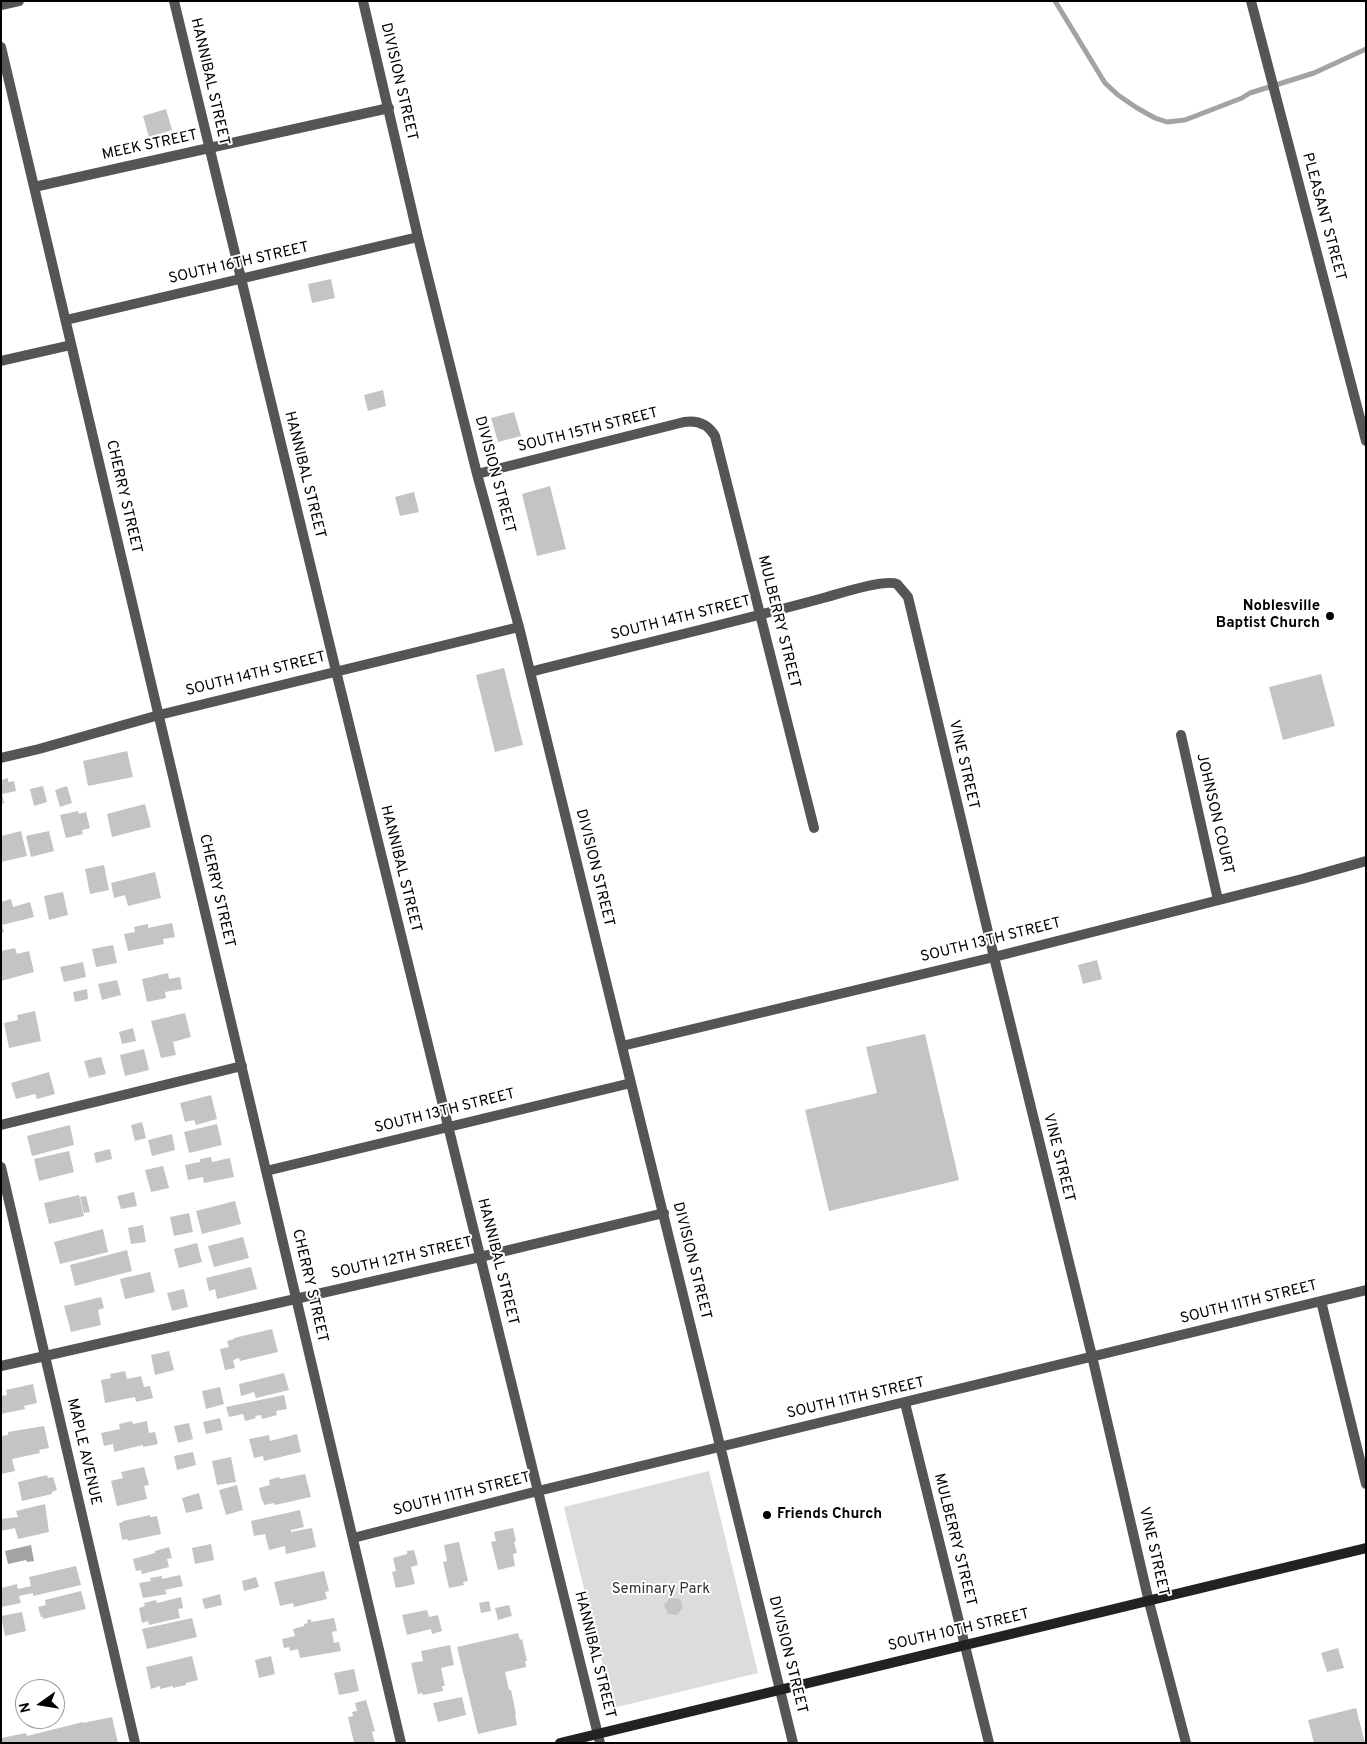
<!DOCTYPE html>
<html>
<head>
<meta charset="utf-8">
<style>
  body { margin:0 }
  #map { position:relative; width:1367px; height:1744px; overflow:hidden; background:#fff; font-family:Overpass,sans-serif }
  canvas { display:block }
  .frame { position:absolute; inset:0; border:2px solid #000; pointer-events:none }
  .north { position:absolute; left:15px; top:1679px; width:50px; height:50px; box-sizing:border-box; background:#fff; border:1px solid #999; border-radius:50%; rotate:257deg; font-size:14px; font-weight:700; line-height:20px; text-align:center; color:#000 }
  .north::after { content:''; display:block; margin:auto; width:18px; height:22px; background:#000; clip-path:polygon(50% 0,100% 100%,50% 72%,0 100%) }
</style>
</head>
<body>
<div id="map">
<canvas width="1367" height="1744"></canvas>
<div class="frame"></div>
<div class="north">N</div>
</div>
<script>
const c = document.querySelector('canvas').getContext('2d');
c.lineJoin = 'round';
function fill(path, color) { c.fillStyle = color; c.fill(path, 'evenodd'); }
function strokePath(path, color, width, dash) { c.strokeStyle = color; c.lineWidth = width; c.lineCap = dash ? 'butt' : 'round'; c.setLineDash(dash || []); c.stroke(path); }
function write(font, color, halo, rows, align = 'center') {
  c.font = font + ' Overpass,sans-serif'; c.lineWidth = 4; c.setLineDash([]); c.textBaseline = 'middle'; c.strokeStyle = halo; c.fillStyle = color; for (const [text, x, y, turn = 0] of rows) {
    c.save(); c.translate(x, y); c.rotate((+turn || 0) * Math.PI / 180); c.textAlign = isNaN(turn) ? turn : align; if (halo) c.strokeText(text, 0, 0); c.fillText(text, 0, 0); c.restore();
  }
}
const green = new Path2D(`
  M709,1471L758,1673L613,1708L564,1507Z`);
const water = new Path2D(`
  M31,1545L34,1561L27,1562L26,1560L8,1564L5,1551Z`);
const stream = new Path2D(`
  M1055,1L1105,83L1118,95L1137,108L1155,118L1167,122L1185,120L1242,98L1250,93L1314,73L1366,49`);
const building = new Path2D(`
  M166,109L172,130L149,137L143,116Z
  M331,279L335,298L312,303L308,284Z
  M383,390L386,406L368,411L364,395Z
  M514,412L521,436L498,442L491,418Z
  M550,486L566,549L537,556L522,494Z
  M414,492L419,512L400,516L395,497Z
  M504,668L523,745L495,752L476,675Z
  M1321,674L1335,726L1283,740L1269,687Z
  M127,751L133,777L88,786L83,761Z
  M8,778V782L14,781L16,791L2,794L4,803L1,804V780Z
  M43,786L47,802L34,806L30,789Z
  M67,786L72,803L60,807L55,790Z
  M145,804L151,827L112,837L107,814Z
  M78,811L79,814L86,812L90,828L82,830L83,834L66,838L60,815Z
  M21,831L27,856L1,862V836Z
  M49,831L54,851L31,857L26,836Z
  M104,865L109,890L90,894L85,869Z
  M155,872L161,898L128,906L125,895L114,898L111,883Z
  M63,892L68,915L49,920L44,896Z
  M11,899L13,907L30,902L34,917L2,925L4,932L1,933V902Z
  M172,923L175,937L163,939L164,944L128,951L124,934L135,932L134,927L148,924V928Z
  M113,945L117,963L96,967L92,949Z
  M15,948L17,954L29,951L34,972L1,981V951Z
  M1097,960L1102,979L1083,984L1078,965Z
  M83,962L86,977L64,982L60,967Z
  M168,973L169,979L180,977L182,989L165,992L166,998L147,1002L142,979Z
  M117,980L121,995L102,1000L98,984Z
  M87,989L88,999L75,1002L73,992Z
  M35,1011L41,1041L9,1048L4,1023L18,1020L17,1015Z
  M185,1013L191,1037L173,1042L176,1055L161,1058L151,1021Z
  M133,1028L136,1041L122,1044L119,1032Z
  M925,1034L959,1180L829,1211L805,1110L877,1093L866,1047Z
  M144,1049L149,1070L125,1076L120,1055Z
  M101,1057L106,1074L89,1078L84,1061Z
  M49,1072L55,1094L37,1099L35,1094L16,1099L11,1083Z
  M211,1095L217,1119L196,1125L194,1120L185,1122L180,1103Z
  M142,1122L146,1138L135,1141L131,1125Z
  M217,1124L222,1145L189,1153L184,1132Z
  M70,1125L74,1145L32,1156L27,1136Z
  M172,1134L175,1150L152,1156L148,1140Z
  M110,1149L112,1159L96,1163L94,1153Z
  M69,1151L74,1172L39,1181L34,1159Z
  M211,1157L212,1162L230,1158L234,1177L204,1183L203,1177L188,1180L185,1165L200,1162V1159Z
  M163,1166L169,1188L151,1192L145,1170Z
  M134,1192L137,1206L121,1209L117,1196Z
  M79,1195L84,1216L49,1224L44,1203Z
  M86,1196L90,1212L84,1213L80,1197Z
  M235,1201L241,1224L202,1234L196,1211Z
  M189,1213L193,1232L174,1236L170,1217Z
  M143,1225L146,1242L131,1244L128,1228Z
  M103,1229L108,1252L60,1264L54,1242Z
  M243,1237L249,1258L214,1267L208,1246Z
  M197,1243L202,1262L179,1268L174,1249Z
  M127,1250L132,1271L75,1286L70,1265Z
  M251,1267L257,1289L217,1299L215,1289L209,1291L206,1278Z
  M150,1272L155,1292L125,1299L120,1279Z
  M184,1289L188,1307L172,1311L167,1293Z
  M101,1297L104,1308L98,1310L101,1325L71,1332L64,1306Z
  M272,1329L278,1352L240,1361L239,1358L233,1360L235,1368L225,1370L220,1349L229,1347L227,1341L234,1339V1338Z
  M169,1351L174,1370L155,1375L151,1355Z
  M125,1371L127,1379L141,1376L144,1387L150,1386L153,1398L136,1402L135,1397L105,1403L101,1380L111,1378L110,1374Z
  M284,1373L289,1390L256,1398L254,1392L241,1396L239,1384Z
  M33,1384L37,1403L24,1406L25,1409L1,1414V1396L7,1395L6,1390Z
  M220,1387L224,1404L206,1409L202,1391Z
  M284,1395L287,1409L276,1411L277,1415L262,1419L261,1415L255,1416L256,1418L245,1421L243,1414L229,1417L226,1407Z
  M220,1418L223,1430L206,1434L203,1422Z
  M132,1421L133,1424L147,1421L149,1433L155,1432L158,1444L143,1447V1445L114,1452L113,1444L104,1446L101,1433L120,1429L119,1424Z
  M189,1423L193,1439L178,1443L174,1426Z
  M44,1426L49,1448L39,1450L40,1453L12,1459L15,1471L1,1474V1436L8,1435V1432Z
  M297,1434L301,1452L264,1461L263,1456L254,1458L249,1439L269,1435L270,1441Z
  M193,1452L196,1465L177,1470L174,1456Z
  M231,1457L236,1482L217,1485L212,1461Z
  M144,1467L149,1485L144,1486L147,1499L117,1506L111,1481L123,1478L121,1472Z
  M305,1474L311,1497L275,1505L274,1503L264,1505L263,1501H262L259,1488L270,1485L269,1480L279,1477L280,1479Z
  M47,1475L48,1478L53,1477L57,1490L52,1492V1494L22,1501L18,1482Z
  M237,1485L243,1510L226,1515L219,1490Z
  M199,1493L203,1509L186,1513L182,1498Z
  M45,1504L49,1532L18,1539L15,1528L1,1531V1519L18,1517L16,1511Z
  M300,1510L304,1527L291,1530V1532L312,1528L316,1547L286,1554L285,1546L269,1550L265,1534L254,1536L251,1521Z
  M150,1515V1517L157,1516L161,1534L128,1541L127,1539L122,1540L119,1523L123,1522V1521Z
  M513,1528L516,1541L514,1542L517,1553L513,1554L515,1566L498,1570L491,1542L496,1541L494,1532Z
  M459,1542L468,1581L463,1582L464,1585L449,1588L443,1562L447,1561L444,1545Z
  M211,1544L214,1560L195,1564L192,1548Z
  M169,1547L172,1558L167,1559L169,1567L142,1574L141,1570L136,1571L133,1559L155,1553V1551Z
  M414,1550L418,1565L411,1567L415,1584L396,1588L392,1572L396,1571L393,1558L407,1554V1551Z
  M76,1566L81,1585L33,1596V1593L19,1596L21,1603L1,1607V1588L17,1584L18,1589L31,1586L29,1577Z
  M324,1571L329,1591L325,1592L327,1599L294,1607L293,1603L280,1606L274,1582Z
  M180,1575L183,1586L165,1590L167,1594L143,1598L139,1583L151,1581L150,1578L162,1576V1579Z
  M256,1577L259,1587L244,1591L242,1581Z
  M81,1591L86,1609L43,1619V1617H41L38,1607L46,1605L45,1600Z
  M220,1594L222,1605L205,1609L202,1599Z
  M181,1597L183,1608L178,1609L180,1618L149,1625L148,1621L142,1623L139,1608L145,1606L144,1603L156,1600L157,1603Z
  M670,1598L680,1599L683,1607L677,1615L668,1614L664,1605Z
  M489,1601L491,1611L481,1613L479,1603Z
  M509,1605L512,1616L498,1620L495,1608Z
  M427,1610L429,1617L438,1615L442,1631L432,1634L431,1629L407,1635L402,1615Z
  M22,1612L26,1631L5,1636L1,1616Z
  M192,1618L197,1637L147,1649L142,1629Z
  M334,1618L337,1631L332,1632L334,1643L339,1642L341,1651L300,1658L298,1649L290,1651L289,1647L284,1648L282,1639L295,1636L293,1629L304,1626V1624L308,1623L307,1620L311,1619V1622Z
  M518,1633L520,1640L522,1639L527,1661H525L526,1667L505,1672L509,1690H511L516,1714H515L517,1725L478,1734L457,1647Z
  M450,1645L454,1665L441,1668L445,1686H442L443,1691L423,1695L422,1693L418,1694L411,1663L423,1661L421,1651Z
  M1338,1648L1344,1668L1327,1672L1321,1653Z
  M192,1656L198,1680L186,1683V1685L173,1688V1686L160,1689V1686L151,1689L146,1667Z
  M271,1656L275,1674L259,1678L255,1660Z
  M354,1669L359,1691L339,1695L334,1673Z
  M462,1697L466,1715L438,1722L433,1703Z
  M366,1700L375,1731L372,1732L375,1743H354L348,1717L353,1716L352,1712L357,1711L355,1703Z
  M1356,1708L1365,1743H1314L1308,1720Z
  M112,1717L118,1743H1V1738L26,1733L27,1736L83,1722V1723Z`);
const minor = new Path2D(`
  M174,1L336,671L600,1743
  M363,1L418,237L477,474L519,627L793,1743
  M1,5L19,1
  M1,47L401,1743
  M34,187L389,108
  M66,320L418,237
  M1,361L71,345
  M477,474L684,422C697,420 708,424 715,436L814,828
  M530,672C629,647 728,624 827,597C841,593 885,579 897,584L908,597L994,957L1092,1356L1149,1602L1186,1743
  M1181,735L1218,900
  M1,758L39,749L159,715L519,627
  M622,1046L994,957L1302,879L1366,861
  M1,1125L242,1066
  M1,1167L135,1743
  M266,1171L631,1083
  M1321,1301L1366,1484
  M1,1366L480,1257L664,1213
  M905,1403L989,1743
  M353,1538L538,1491L1366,1290`);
const tertiary = new Path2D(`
  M1251,1L1366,441`);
const secondary = new Path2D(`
  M560,1743L1366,1548`);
const markers = [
  [1330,616,5,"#000"],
  [767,1515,5,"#000"]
];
const streetNames = [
  ["HANNIBAL STREET",209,82,77],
  ["DIVISION STREET",398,82,77],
  ["MEEK STREET",150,146,-12],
  ["PLEASANT STREET",1323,217,75],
  ["SOUTH 16TH STREET",239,264,-13],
  ["SOUTH 15TH STREET",588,431,-14],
  ["HANNIBAL STREET",304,475,76],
  ["DIVISION STREET",494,475,75],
  ["CHERRY STREET",123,497,77],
  ["SOUTH 14TH STREET",681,619,-14],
  ["MULBERRY STREET",778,622,76],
  ["SOUTH 14TH STREET",256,675,-14],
  ["VINE STREET",963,765,77],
  ["JOHNSON COURT",1214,814,77],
  ["DIVISION STREET",594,868,76],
  ["HANNIBAL STREET",400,869,76],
  ["CHERRY STREET",216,891,77],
  ["SOUTH 13TH STREET",991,941,-14],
  ["SOUTH 13TH STREET",445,1112,-14],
  ["VINE STREET",1058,1158,76],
  ["SOUTH 12TH STREET",402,1259,-13],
  ["DIVISION STREET",691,1261,76],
  ["HANNIBAL STREET",497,1262,76],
  ["CHERRY STREET",309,1286,77],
  ["SOUTH 11TH STREET",1249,1303,-14],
  ["SOUTH 11TH STREET",856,1399,-13],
  ["MAPLE AVENUE",83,1452,77],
  ["SOUTH 11TH STREET",462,1495,-14],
  ["MULBERRY STREET",954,1540,76],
  ["VINE STREET",1153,1552,77],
  ["SOUTH 10TH STREET",959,1631,-13],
  ["HANNIBAL STREET",594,1655,76],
  ["DIVISION STREET",787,1655,76]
];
const poiNames = [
  ["Noblesville",1320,607],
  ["Baptist Church",1320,624],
  ["Friends Church",777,1515,"left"]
];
const parkNames = [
  ["Seminary Park",661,1590]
];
fill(green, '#dcdcdc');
fill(water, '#a3a3a3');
strokePath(stream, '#a3a3a3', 5);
fill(building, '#c4c4c4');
strokePath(minor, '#555', 10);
strokePath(tertiary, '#555', 10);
strokePath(secondary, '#222', 10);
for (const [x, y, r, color] of markers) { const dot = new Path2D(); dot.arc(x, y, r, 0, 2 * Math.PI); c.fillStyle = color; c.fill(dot); strokePath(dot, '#fff', 2); }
write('15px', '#000', '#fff', streetNames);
write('bold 15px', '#000', '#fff', poiNames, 'right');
write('15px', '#333', '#fff', parkNames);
</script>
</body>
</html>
